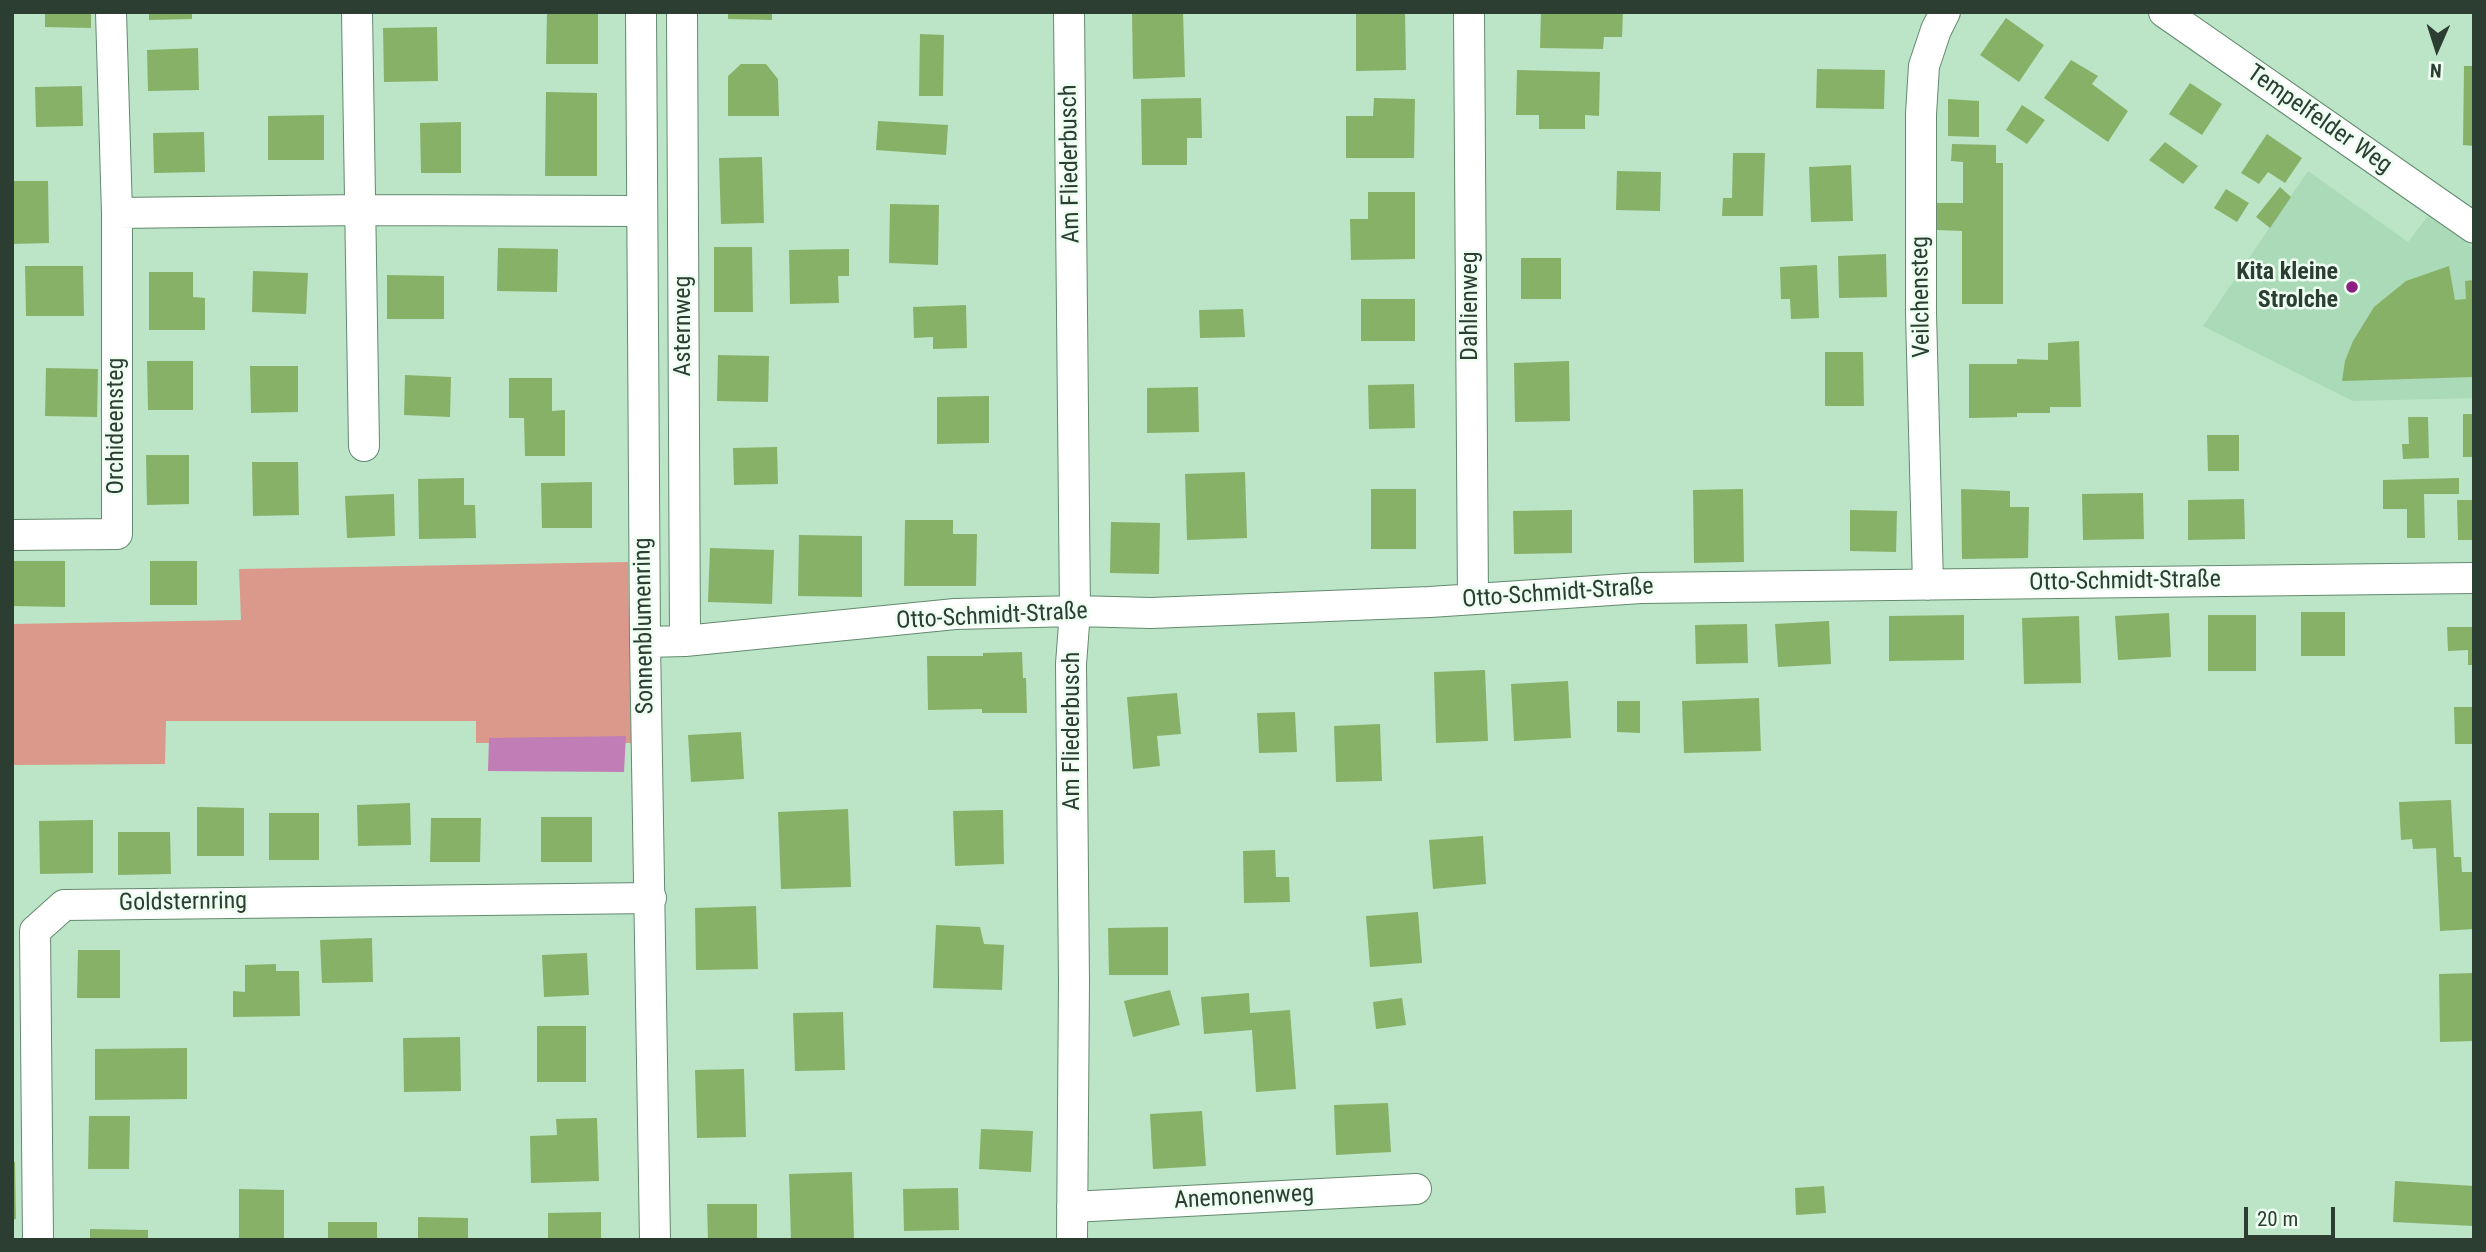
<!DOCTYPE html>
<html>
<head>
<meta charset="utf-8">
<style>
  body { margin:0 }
  #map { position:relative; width:2486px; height:1252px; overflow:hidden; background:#bbe5c6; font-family:"Roboto Condensed",sans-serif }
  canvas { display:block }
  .frame { position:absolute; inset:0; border:14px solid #2c3d31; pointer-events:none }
  .north { position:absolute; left:2402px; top:14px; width:70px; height:70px; -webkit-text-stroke:5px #eefff2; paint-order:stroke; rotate:183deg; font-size:19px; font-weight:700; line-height:28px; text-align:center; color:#2c3d31 }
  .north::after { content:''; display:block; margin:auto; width:24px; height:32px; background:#2c3d31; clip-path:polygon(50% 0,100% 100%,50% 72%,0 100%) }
  .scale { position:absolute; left:2244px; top:1207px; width:91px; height:32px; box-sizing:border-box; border:4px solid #2c3d31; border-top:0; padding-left:9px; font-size:21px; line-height:24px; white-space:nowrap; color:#2c3d31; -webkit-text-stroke:5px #eefff2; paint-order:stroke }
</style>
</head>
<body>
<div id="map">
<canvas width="2486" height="1252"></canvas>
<div class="frame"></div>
<div class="north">N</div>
<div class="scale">20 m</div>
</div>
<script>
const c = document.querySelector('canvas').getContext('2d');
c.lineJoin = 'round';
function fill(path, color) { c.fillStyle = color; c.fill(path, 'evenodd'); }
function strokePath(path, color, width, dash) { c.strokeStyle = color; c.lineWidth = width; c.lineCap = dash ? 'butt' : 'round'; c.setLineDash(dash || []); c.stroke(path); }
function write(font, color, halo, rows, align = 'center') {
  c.font = font + ' "Roboto Condensed",sans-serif'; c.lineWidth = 5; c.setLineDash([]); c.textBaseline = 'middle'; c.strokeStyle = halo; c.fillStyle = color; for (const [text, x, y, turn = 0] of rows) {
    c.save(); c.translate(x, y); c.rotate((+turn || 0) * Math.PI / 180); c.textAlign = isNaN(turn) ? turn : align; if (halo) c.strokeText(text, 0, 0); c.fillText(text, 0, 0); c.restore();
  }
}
const built = new Path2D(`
  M2308,171L2408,242L2428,216L2474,248V398L2353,401L2203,326Z`);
const green = new Path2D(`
  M628,562L631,743H476V721H166L165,764L12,765V624L241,620L239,569Z`);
const water = new Path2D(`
  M626,736L624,772L488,771L489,738Z`);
const building = new Path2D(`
  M45,12H91V28L45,27Z
  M149,12H192V19L149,20Z
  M547,12H598V64H546Z
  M728,12H772V20L728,19Z
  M1132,12H1183L1185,77L1133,79Z
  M1356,12H1405L1406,70L1356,71Z
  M1541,12H1623L1622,37H1604L1603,49L1540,48Z
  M2006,18L2044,45L2019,82L1980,55Z
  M437,27L438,81L384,82L383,28Z
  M920,34L944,35L943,96H919Z
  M198,48L199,90L148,91L147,50Z
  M2071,60L2098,76L2092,84L2128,111L2108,142L2044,98Z
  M741,64H766L778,79L779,116H728V76Z
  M2464,66H2474V146L2463,145Z
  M1817,69L1885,70L1884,109L1816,108Z
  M1517,70L1600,72L1599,116L1585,115V129H1539V115H1516Z
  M2190,83L2222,104L2202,135L2169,114Z
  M82,86L83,126L36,127L35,87Z
  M546,92L597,93V176H545Z
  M1201,98L1202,138H1187V165H1142L1141,99Z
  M1374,98L1415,99L1414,158H1346V116H1373Z
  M1948,99L1979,101V137L1948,136Z
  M2022,105L2045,120L2027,144L2006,130Z
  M324,115V160H268V116Z
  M878,121L948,125L946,155L876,150Z
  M461,122V173H421L420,123Z
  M204,132L205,172L154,173L153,133Z
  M2267,134L2302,158L2285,183L2268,172L2259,184L2241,173Z
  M2165,142L2198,166L2183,184L2149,160Z
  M1952,144L1996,145V163H2003V304H1962V231L1937,230V203H1963V162L1951,161Z
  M1733,153H1765L1763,216H1722L1723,198H1732Z
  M762,157L764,223L721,224L719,158Z
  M1851,165L1853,221L1811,222L1809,167Z
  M1617,171L1661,172L1660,211L1616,210Z
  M12,181H48L49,243L12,244Z
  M2280,187L2291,197L2270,228L2256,217Z
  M2226,189L2249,203L2237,222L2214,208Z
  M1368,192H1415V259L1351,260L1350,219H1368Z
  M890,204L939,205L938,265L889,263Z
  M714,247H752L753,312H714Z
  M498,248L558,249L557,292L497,291Z
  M849,249V276H838L839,303L790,304L789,250Z
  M1886,254L1887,297L1839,298L1838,256Z
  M1521,258H1561V299H1521Z
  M1817,265L1819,318L1791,319L1790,299H1781L1780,267Z
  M25,266H83L84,316H26Z
  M2449,266L2455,300L2466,299L2465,281L2474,280V377L2342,381L2345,361L2353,341L2374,307L2406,281Z
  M253,271L308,273L306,314L252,312Z
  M149,272H193V297L205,298V330H149Z
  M387,275L444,276V319H387Z
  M1361,299H1415V341H1361Z
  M966,305L967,348L933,349V337L914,338L913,307Z
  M1243,309L1245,337L1200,338L1199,310Z
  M2079,341L2081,407H2050V413H2017V417L1969,418V364H2017V359L2048,360V343Z
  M1825,352H1863L1864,406H1825Z
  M718,355L769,356L768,402L717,401Z
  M147,361H193V410H148Z
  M1569,361L1570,421L1515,422L1514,363Z
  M250,366H298V412L251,413Z
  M46,368L98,369L97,417L45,416Z
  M405,375L451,377L450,417L404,415Z
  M509,378H552V411L565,410V456H525L524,418H509Z
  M1414,384L1415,428L1369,429L1368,385Z
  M1198,387L1199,432L1147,433V388Z
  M989,396V443L937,444V397Z
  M2463,414H2474V457H2463Z
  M2408,417H2428L2429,458L2403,459L2402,444H2409Z
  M2207,435H2239V471H2208Z
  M777,447L778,484L734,485L733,448Z
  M146,455H189V504L147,505Z
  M252,462H298L299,515L253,516Z
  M1245,472L1247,538L1187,540L1185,474Z
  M464,478V505H475L476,538L419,539L418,479Z
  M2459,478V494H2424L2425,538H2407V509H2383V480Z
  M592,482V528H542L541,483Z
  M1371,489H1416V549H1371Z
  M1743,489L1744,562L1694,563L1693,490Z
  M1961,489L2010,491V507H2029L2028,558L1962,559Z
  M2143,493L2144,539L2083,540L2082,494Z
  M394,494L395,536L347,538L345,496Z
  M2244,499L2245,539L2188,540V500Z
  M2457,500H2474V540H2458Z
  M1572,510V553L1514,554L1513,511Z
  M1850,510L1897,511L1896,552L1850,551Z
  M905,520H953V534H977L976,586H904Z
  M1111,522L1160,523L1159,574L1110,573Z
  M799,535L862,536V597L798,596Z
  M710,548L774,550L772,604L708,602Z
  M12,561H65V607L12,606Z
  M150,561H197V605H150Z
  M2301,612H2345V656H2301Z
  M2169,613L2171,657L2118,660L2115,616Z
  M1964,615V660L1889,661V616Z
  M2208,615H2256V671H2208Z
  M2079,616L2081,683L2024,684L2022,618Z
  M1829,621L1831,664L1778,667L1775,624Z
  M1747,624L1748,663L1696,664L1695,625Z
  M2447,627H2474V665H2468V650L2448,651Z
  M1022,652L1023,678H1026L1027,713H982V709L928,710L927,656H983V653Z
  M1485,670L1488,741L1436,743L1434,672Z
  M1568,681L1571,738L1514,741L1511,684Z
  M1177,693L1181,734L1157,736L1160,766L1133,769L1127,697Z
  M1759,698L1761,751L1684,753L1682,701Z
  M1617,701H1640V733L1617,732Z
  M2454,707H2474V744H2455Z
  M1295,712L1297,752L1259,753L1257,713Z
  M1380,724L1382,781L1336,782L1334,726Z
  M741,732L744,779L691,782L688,735Z
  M2451,800L2454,857H2461L2462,872H2474V929L2440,931L2436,848L2413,849L2412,839L2401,840L2399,802Z
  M410,803L411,845L358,846L357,805Z
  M197,807L244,808V856H197Z
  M848,809L851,887L781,889L778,812Z
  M1003,810L1004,864L955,866L953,811Z
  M269,813H319V860H269Z
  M541,817H592V862H541Z
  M431,818H481L480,862H430Z
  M93,820V873L40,874L39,821Z
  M118,832H170L171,874L118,875Z
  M1483,836L1486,884L1433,889L1429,840Z
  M1275,850L1276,877H1289L1290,902L1244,903L1243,851Z
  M756,906L758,969L696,970L695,908Z
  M1418,912L1422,963L1370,967L1366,916Z
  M936,925L980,927L984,944L1004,945L1002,990L933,988Z
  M1168,927V975H1109L1108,928Z
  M372,938L373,982L322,983L320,940Z
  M78,950H120V998H77Z
  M587,953L589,995L544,997L542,955Z
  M276,964V971H299L300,1016L233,1017V991L245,992V965Z
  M2474,973V1041L2440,1042L2439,974Z
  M1170,990L1180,1025L1133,1037L1124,1001Z
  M1249,993L1250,1013L1290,1010L1296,1089L1256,1092L1252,1030L1204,1034L1201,997Z
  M1402,998L1406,1025L1376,1029L1373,1002Z
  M843,1012L845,1070L795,1071L793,1013Z
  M537,1026H586V1082H537Z
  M460,1037L461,1091L404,1092L403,1038Z
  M187,1048V1099L95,1100V1049Z
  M744,1069L746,1137L697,1138L695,1070Z
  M1388,1103L1391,1152L1336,1155L1334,1105Z
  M1202,1111L1206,1166L1153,1169L1150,1114Z
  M89,1116H130L129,1169H88Z
  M597,1118L599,1181L531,1183L530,1136L557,1135L556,1119Z
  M981,1129L1033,1131L1031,1172L979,1169Z
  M12,1162H15L16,1219L12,1220Z
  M852,1172L854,1240H791L789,1174Z
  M2395,1181L2474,1186V1226L2393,1222Z
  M1824,1186L1826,1213L1796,1215L1795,1188Z
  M958,1188L959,1230L904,1231L903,1189Z
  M239,1189L284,1190V1240H239Z
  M707,1204H757V1240H708Z
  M601,1212V1240H548V1213Z
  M418,1217L468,1218V1240H418Z
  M328,1222H377V1240H328Z
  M90,1229L148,1230V1240H90Z`);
const minor = new Path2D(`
  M357,12L364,446
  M641,12L645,642L655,1240
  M682,12L685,641
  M1069,12L1075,611L1071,664L1074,982L1072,1240
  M1469,12L1473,599
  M2164,12L2474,228
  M117,213L362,210L642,211
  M12,535L117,534V213L111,12
  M1928,585L1921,313V114L1924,66L1936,30L1945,12
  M645,642L685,641L955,614L1075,611L1151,613L1430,602L1641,588L2474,578
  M1072,1207L1416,1189
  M38,1240L35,931L64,905L651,898`);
const markers = [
  [2352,287,7,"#8d1f82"]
];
const streetNames = [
  ["Tempelfelder Weg",2319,120,35],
  ["Am Fliederbusch",1071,164,-91],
  ["Veilchensteg",1922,297,-91],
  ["Dahlienweg",1471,306,-90],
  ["Asternweg",684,326,-90],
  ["Orchideensteg",117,426,-90],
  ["Otto-Schmidt-Straße",2125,582,-1],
  ["Otto-Schmidt-Straße",1558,594,-4],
  ["Otto-Schmidt-Straße",992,617,-3],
  ["Sonnenblumenring",645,626,-91],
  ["Am Fliederbusch",1073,731,-90],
  ["Goldsternring",183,903,-1],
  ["Anemonenweg",1244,1198,-3]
];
const poiNames = [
  ["Kita kleine",2338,273],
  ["Strolche",2338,301]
];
fill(built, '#aadab7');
fill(green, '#db998b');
fill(water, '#c17eb6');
fill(building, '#88b168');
strokePath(minor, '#638a6e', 32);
strokePath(minor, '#fff', 30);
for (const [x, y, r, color] of markers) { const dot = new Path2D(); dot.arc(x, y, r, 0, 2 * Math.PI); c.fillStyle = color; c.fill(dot); strokePath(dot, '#eefff2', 2.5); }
write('24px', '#2c3d31', '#eefff2', streetNames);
write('bold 24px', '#2c3d31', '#eefff2', poiNames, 'right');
</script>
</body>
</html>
